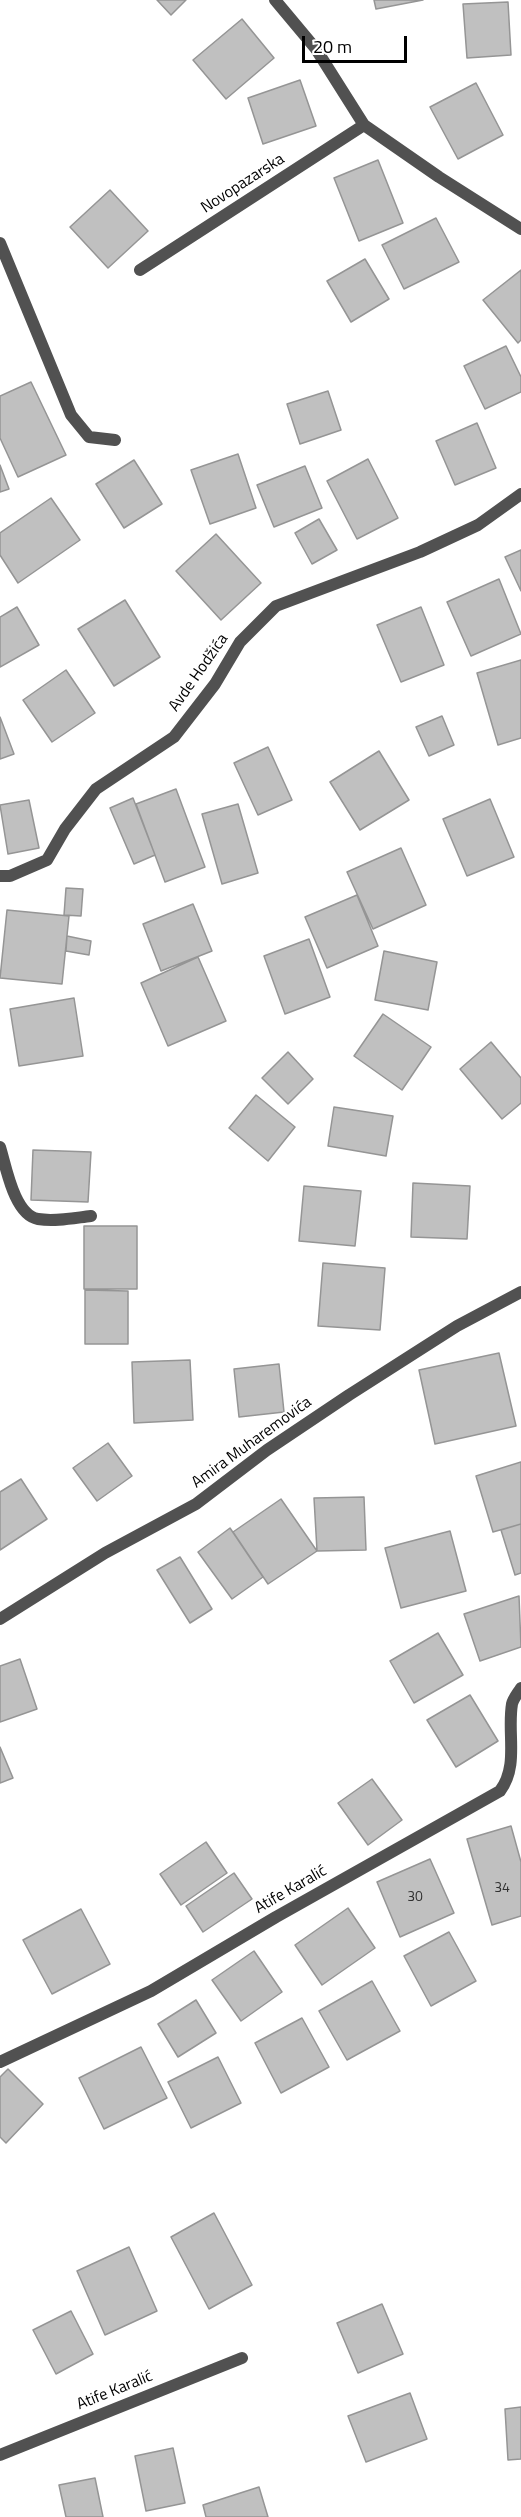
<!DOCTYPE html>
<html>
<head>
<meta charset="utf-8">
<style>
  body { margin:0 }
  #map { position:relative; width:521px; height:2517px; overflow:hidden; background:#fff; font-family:"Titillium Web",sans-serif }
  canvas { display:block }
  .scale { position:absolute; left:302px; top:36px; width:105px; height:27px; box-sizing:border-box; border:3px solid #000; border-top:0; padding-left:8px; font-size:18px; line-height:21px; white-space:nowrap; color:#000; -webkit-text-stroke:4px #fff; paint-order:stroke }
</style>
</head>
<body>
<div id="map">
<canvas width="521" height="2517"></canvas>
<div class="scale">20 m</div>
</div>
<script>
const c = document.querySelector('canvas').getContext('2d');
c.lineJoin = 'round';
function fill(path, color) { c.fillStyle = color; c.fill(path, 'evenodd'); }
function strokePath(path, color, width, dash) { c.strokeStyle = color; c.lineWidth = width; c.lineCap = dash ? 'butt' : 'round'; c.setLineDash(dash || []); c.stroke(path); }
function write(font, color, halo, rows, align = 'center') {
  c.font = font + ' "Titillium Web",sans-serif'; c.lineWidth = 4.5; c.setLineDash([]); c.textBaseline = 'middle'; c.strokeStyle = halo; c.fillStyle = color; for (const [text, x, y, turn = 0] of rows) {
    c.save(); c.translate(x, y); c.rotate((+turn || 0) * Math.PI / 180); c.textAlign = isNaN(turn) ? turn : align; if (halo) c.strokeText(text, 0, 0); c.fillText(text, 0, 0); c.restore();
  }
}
const building = new Path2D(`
  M157,0H186L171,15Z
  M374,0H423L376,9Z
  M508,2L511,55L467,58L463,4Z
  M242,19L274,58L226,99L193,60Z
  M300,80L316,126L263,144L248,98Z
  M476,83L503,135L458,159L430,107Z
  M378,160L403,223L359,241L334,178Z
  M110,190L148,231L108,268L70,227Z
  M436,218L459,262L404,289L382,245Z
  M365,259L389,299L351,322L327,281Z
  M521,270V340L518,343L483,300Z
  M506,346L521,377V392L485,409L464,366Z
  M31,382L66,455L18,477L0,438V396Z
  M328,391L341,430L300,444L287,404Z
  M477,423L496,468L455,485L436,441Z
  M238,454L256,508L210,524L191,470Z
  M368,459L398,518L357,539L327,481Z
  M134,460L162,504L124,528L96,484Z
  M0,465L9,489L0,492Z
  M305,466L322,508L274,527L257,485Z
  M51,498L80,540L18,583L0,555V533Z
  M319,519L337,550L312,564L295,533Z
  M216,534L261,583L221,620L176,571Z
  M521,550V591L505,557Z
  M499,579L521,634L471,656L447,602Z
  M125,600L160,657L114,686L78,629Z
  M17,607L39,645L0,667V617Z
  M421,607L444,665L401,682L377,625Z
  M521,660V738L498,745L477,673Z
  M66,670L95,713L52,742L23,700Z
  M442,716L454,745L429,756L416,727Z
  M0,717L14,754L0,759Z
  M268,747L292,800L258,815L234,763Z
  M379,751L409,800L360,830L330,782Z
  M176,789L205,867L165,882L136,804Z
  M133,798L155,855L134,864L110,808Z
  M490,799L514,857L467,876L443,819Z
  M29,800L39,848L8,854L0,805Z
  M238,804L258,873L222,884L202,814Z
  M401,848L426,905L373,929L347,872Z
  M66,888L83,889L81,916L64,915Z
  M357,895L378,946L327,968L305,917Z
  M193,904L212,951L161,971L143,924Z
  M7,910L69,916L62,984L0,978Z
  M67,936L91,941L89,955L66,951Z
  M309,939L330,997L285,1014L264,956Z
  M384,951L437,962L428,1010L375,1000Z
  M198,957L226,1021L168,1046L141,983Z
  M74,998L83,1056L19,1066L10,1009Z
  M383,1014L431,1047L402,1090L354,1056Z
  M491,1042L521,1078V1103L502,1119L460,1069Z
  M288,1052L313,1079L288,1104L262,1078Z
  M256,1095L295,1127L268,1161L229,1128Z
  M334,1107L393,1116L386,1156L328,1146Z
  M33,1150L91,1152L88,1202L31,1200Z
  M413,1183L470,1186L467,1239L411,1237Z
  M304,1186L361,1191L355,1246L299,1241Z
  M84,1226H137V1289H84Z
  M323,1263L385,1268L380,1330L318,1326Z
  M85,1290L128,1291V1344H85Z
  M499,1353L516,1426L435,1444L419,1370Z
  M190,1360L193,1420L134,1423L132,1362Z
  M279,1364L284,1412L239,1417L234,1369Z
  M108,1443L132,1476L97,1501L73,1468Z
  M521,1462V1524L493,1532L476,1476Z
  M21,1479L47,1519L0,1550V1492Z
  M364,1497L366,1550L317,1551L314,1498Z
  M281,1499L317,1551L268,1584L233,1532Z
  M521,1524V1573L515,1575L501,1530Z
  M230,1528L263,1577L232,1599L198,1552Z
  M450,1531L466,1591L401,1608L385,1548Z
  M180,1557L212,1609L190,1623L157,1570Z
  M519,1596L521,1647L480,1661L464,1614Z
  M438,1633L463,1675L414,1703L390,1661Z
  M20,1659L37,1709L0,1722V1666Z
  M470,1695L498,1741L456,1767L427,1720Z
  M0,1747L13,1778L0,1783Z
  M372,1779L402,1820L368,1845L338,1803Z
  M511,1826L521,1862V1916L492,1925L467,1839Z
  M206,1842L227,1873L181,1905L160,1874Z
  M430,1859L454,1913L400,1937L377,1882Z
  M234,1873L252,1899L203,1932L186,1906Z
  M348,1908L375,1948L322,1985L295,1945Z
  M81,1909L110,1964L52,1994L23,1940Z
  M449,1932L476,1981L431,2006L404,1956Z
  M254,1951L282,1992L241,2021L212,1980Z
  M372,1981L400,2031L347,2060L319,2011Z
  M196,2000L216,2033L178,2057L158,2024Z
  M302,2018L329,2067L281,2093L255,2043Z
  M141,2047L167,2098L104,2129L79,2078Z
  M218,2057L241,2103L191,2128L168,2082Z
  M8,2069L43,2104L6,2143L0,2137V2077Z
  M214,2213L252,2285L209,2309L171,2237Z
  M129,2247L157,2311L105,2335L77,2271Z
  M382,2304L403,2354L358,2373L337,2323Z
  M71,2311L93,2354L56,2374L33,2330Z
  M410,2393L427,2439L366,2462L348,2416Z
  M521,2407V2459L508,2460L505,2409Z
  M173,2448L185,2503L146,2511L135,2456Z
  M95,2478L103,2517H66L59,2485Z
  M259,2487L268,2517H206L203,2505Z`);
const street = new Path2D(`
  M275,0L316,49L364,125L439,177L521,229
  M0,243L71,415L89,437L115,440
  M140,270L364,125
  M0,876H10L47,860L65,829L96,789L174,737L215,684L240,642L276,606L420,552L478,525L521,494
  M0,1147C6,1166 14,1215 38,1219C55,1222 74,1218 91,1216
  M0,1619L105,1553L196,1504L267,1450L349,1395L457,1326L521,1292
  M0,2062L151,1991L276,1917L500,1791C519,1766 507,1733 512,1704C513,1699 518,1693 521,1688
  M0,2455L242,2358`);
const numberNames = [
  ["34",502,1889],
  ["30",415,1898]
];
const streetNames = [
  ["Novopazarska",243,184,-33],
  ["Avde Hodžića",199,673,-55],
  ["Amira Muharemovića",252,1443,-36],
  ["Atife Karalić",291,1890,-30],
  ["Atife Karalić",115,2391,-22]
];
fill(building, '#c0c0c0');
strokePath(building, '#959595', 1.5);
strokePath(street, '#515151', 12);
write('14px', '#303030', null, numberNames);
write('16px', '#000', '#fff', streetNames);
</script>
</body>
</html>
